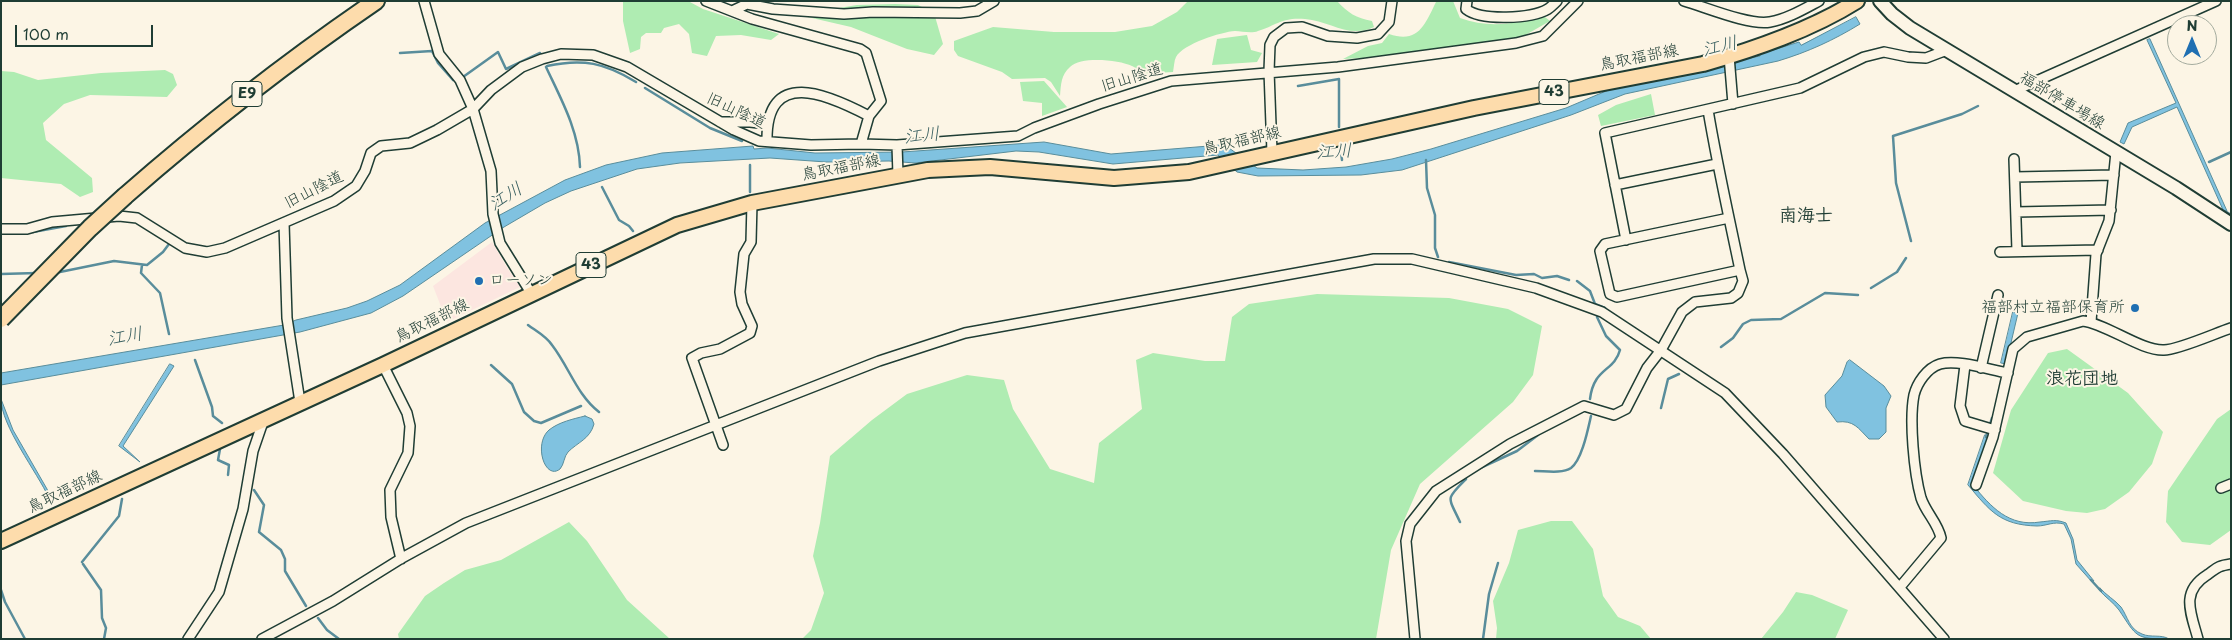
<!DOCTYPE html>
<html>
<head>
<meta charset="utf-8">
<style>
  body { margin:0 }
  #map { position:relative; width:2232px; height:640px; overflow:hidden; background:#fcf5e5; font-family:"Playpen Sans",sans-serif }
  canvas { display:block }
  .frame { position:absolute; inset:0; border:2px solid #1f3d34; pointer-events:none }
  .north { position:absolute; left:2167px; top:15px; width:50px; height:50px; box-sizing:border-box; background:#fcf5e5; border:1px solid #a4ab9e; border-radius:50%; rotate:0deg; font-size:14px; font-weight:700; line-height:20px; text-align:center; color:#1f3d34 }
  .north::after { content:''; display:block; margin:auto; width:18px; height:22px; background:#1f6fb2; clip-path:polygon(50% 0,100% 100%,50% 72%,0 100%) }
  .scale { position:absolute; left:15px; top:25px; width:138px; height:22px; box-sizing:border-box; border:2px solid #1f3d34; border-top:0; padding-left:6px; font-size:15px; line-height:18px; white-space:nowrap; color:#1f3d34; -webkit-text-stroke:4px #fcf5e5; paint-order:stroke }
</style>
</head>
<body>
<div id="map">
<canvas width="2232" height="640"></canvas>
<div class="frame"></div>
<div class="north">N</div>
<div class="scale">100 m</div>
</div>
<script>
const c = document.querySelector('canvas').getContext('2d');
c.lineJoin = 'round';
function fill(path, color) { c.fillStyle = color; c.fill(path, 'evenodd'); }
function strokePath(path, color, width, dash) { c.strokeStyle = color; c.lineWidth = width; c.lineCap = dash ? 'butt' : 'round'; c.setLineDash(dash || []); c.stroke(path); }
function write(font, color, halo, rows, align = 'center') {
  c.font = font + ' "Playpen Sans","Klee One",sans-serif'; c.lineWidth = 4; c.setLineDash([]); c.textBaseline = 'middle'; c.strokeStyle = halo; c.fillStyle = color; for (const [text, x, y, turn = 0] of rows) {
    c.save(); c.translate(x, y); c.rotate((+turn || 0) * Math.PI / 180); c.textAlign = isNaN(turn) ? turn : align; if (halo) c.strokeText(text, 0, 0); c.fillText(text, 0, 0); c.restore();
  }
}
const built = new Path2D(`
  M492,242L509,271L522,286L447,322L433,286Z`);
const green = new Path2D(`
  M623,1H688L703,9L779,34L771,40L741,35L716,36L707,56L692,53L689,34L679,24L664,28L661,33H646L641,37L640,49L630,53L623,21Z
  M1188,1H1337C1348,13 1356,18 1372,21L1374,27C1349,39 1330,21 1305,19C1282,17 1277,25 1258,31C1251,34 1242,31 1235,31C1221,32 1183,44 1176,57C1174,61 1174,67 1173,72L1140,74C1138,71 1135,67 1132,66C1119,60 1081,56 1070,67C1061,75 1061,84 1060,96L1051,82L1045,78L1012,79L1002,72L958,56L954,50V41L993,27L1054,32H1115L1152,26L1177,12Z
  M1438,1H1453L1460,18C1489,29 1517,23 1545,17L1550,21L1522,37L1403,56L1343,59L1368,46L1382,43L1389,34C1419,44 1425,24 1436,2Z
  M895,4L918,5L934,13L943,44L934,55L907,49L851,27L799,15L792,8L814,6L833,9L857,5Z
  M1247,35L1251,50L1262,53L1257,62L1212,65L1217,39Z
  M165,70L173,74L177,85L167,97L90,95L64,104L43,123L46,140L92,178L93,192L80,197L61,184L1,178V71L14,72L38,80L101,73Z
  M1044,81L1067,107L1042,116V103L1023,101L1020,82Z
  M1651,94L1655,115L1601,126L1598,115L1616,105Z
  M1317,294L1449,298L1508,309L1542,326L1533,375L1513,402L1420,484L1391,550L1376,639H802L811,630L824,593L813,556L820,523L830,456L872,420L907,394L967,375L1004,380L1013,409L1050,469L1094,483L1099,443L1142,409L1136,360L1153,353L1205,361H1225L1232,317L1249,304Z
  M2067,349L2128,393L2163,432L2152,464L2129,492L2105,509L2087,513L2066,511L2023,501L1993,473L2011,410L2048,353Z
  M2231,409V530L2210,545L2182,542L2166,522L2168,491L2217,419Z
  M1551,521H1572L1593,549L1603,596L1618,617L1640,626L1651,639H1496L1497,628L1493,601L1509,563L1518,530Z
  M569,522L587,541L627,600L670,639H399L398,634L425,596L444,583L465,570L501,560Z
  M1796,592L1812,595L1848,610L1835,639H1761L1783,612Z`);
const water = new Path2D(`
  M1856,17L1860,24C1834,40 1808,52 1778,61L1625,94L1571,115L1402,170L1361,175L1258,176L1237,172L1218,155L1113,164L1039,152L1016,151L915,163L889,161L826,162L770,158L680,163L637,169L571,191L545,203L504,227L403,296L371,313L300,332L1,385V373L284,325L296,320L347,308L367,301L400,285L485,223L565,180L606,165L662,153L753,146L754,149L767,148L815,153L902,152L1044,142L1111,154L1221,145L1229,148L1257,168L1303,170L1346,167L1392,159L1431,149L1566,108L1625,83L1760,56V54L1799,42L1801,45Z
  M2150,39L2227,211L2224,212L2177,107L2132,127L2124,144L2120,142L2128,123L2176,103L2147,40Z
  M2013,312L2018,313L2006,364L2001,363Z
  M1850,360L1884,386L1891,396L1886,408V432L1879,439H1869C1858,428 1854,420 1837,422L1826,407L1825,395L1842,376L1847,362Z
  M170,364L174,366L123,446L140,462L119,446Z
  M1,399L13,430L47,489L50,497L49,498C37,472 1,426 1,399Z
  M585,416L592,419L594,424C590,439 578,442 568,452C564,456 564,465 560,469C545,481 533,444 549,430C559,422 573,419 585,416Z
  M1985,435L1989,436L1973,485C1991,507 2009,527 2040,522C2051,521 2056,519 2066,523L2073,539L2077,560L2094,581L2092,582L2076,564L2071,539L2064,524C2053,521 2047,526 2037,526C2000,525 1990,511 1968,485Z
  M2100,588C2106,595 2115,600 2121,607C2128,617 2129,629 2142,634C2151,638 2161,634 2169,639C2135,639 2137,637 2119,610C2114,603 2105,597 2099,590Z`);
const stream = new Path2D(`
  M400,53L432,51L438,63L453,80
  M547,66C583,58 605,63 636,82
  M546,67C561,99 579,131 580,167
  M463,77L498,52L506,69L540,53
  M1298,86L1339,79V127
  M645,88L710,128L742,141
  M1340,144L1342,160
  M1426,160L1427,188L1435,215V248L1438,257
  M2209,162L2231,152
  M750,165V192
  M602,187L619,220L629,226L633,231
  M2225,211L2231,215
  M33,232L66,226
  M1911,241L1896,183L1893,136L1962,114L1978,106
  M1449,262L1516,275L1534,274L1542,278L1557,276L1569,280
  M142,265L141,273L160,293L169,334
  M55,273L114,261L147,265L163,252L169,244
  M1,274L37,273
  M1577,281L1590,291L1595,304L1605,308
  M1871,288L1897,272L1906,258
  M528,325C536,331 546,336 552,345C569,367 577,395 599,412
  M1721,347L1733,338L1743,324L1751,320L1781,319L1825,293L1858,295
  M195,360L212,407L213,416L222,423
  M491,365L512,384L524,412L534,421L541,423L581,406
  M1590,399C1594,367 1614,372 1620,350L1606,336L1597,317
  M1661,408L1668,379L1679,374
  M1986,437L1992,418
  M220,449L218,460L229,465L228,475
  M1478,469L1517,451L1538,435
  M1535,471C1545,471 1562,474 1571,468C1582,460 1588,429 1591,416
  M254,490L264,505L259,532L281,550L285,559V571L306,606
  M1460,522C1448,496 1445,500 1466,479
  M82,562L119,516L122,499
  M83,564L101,590L102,618L106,628L104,639
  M2091,580L2101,591
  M1,590L5,602L25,639
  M318,618L327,630L339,639
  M1483,639L1489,594L1498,563`);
const street = new Path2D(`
  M424,1L439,54L460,80L473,109L491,171L493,214L500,243L531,293
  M706,1L752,19L860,49L866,53L881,101L869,116L861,144
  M1467,1L1466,9C1481,21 1531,19 1548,9C1551,7 1554,4 1557,1
  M1684,1C1705,7 1750,26 1770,22C1787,19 1804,9 1819,1
  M732,11L747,4L773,9L844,14L873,12L960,13L977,11L994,1
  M1729,56L1733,104
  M2014,91L2216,1
  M1708,110C1717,164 1729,217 1740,270L1617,297L1610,294L1600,251L1605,244L1729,218
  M720,122H750L767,124
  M767,141C766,67 827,94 869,116
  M897,145L898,175
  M1272,152L1269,71L1270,45L1274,37L1286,28L1302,27L1328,36L1357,38L1378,34L1389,22L1392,1
  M2014,159L2017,251
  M2015,177L2114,175
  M1615,185L1717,164
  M2016,212L2111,210
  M284,223L287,318L300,402
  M1,229H27L52,222L119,216L137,218L185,248L207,252L225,248L334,201L356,186L365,171L371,153L381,146L410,143L437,130L473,109L491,90L522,67L542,59L561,54L593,55L627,67L734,130L759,141L811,145L861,144L897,145L1018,136L1034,128L1099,104L1171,81L1338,67L1516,43L1543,36L1578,1
  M1626,240L1605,133L1800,88L1864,57L1884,52L1908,57L1926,58L1947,50
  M2000,252L2098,250
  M2091,322L2096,254L2109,221L2116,152
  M383,365L407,413L410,426L408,453L390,490L391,517L401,559
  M1965,365L1960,406L1965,421L1995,430
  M1981,368L1998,295
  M723,445L692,358L701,353L720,349L750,333L752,326L742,304L740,292L744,254L751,242L752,203
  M1976,485L1993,437L2013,349L2027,337L2083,321C2107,324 2141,351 2164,350C2178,350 2216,333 2231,328
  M2221,488L2231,484
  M1900,587L1941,538C1938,523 1926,513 1921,498C1914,473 1909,420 1914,395C1917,383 1927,368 1940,364C1958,359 1990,370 2008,373
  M188,639L219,592L243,509L253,451L264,419
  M262,639L333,601L402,558L466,523L879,361L965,333L1374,259H1412L1536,288L1602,312L1725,393L1783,454L1944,639
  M1415,639L1406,541L1410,524L1436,491L1510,444L1584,406L1614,415L1626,409L1647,368L1661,350L1682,312L1695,302L1731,298L1738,293L1743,281L1740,270
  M2198,639C2191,613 2180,592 2207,575C2217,568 2217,566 2231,564`);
const secondary = new Path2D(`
  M1880,1L1892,14L1910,28L2176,188L2231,224`);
const primary = new Path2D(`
  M1,541L383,365L677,225L752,203L928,170L990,167L1114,178L1189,172L1474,108L1703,64C1755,49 1811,30 1857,1`);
const highway = new Path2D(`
  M125,196C205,126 288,61 376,1`);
const highwayBridge = new Path2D(`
  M1,319L90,228L125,196`);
const markers = [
  [479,281,5,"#1f6fb2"],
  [2135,308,5,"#1f6fb2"]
];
const shields = [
  [1554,92,30],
  [247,94,30],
  [591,265,30]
];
const shieldNames = [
  ["43",1554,92],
  ["E9",247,94],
  ["43",591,265]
];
const streetNames = [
  ["鳥取福部線",1639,58,-11],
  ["旧山陰道",1132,78,-17],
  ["福部停車場線",2062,101,31],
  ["旧山陰道",736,111,25],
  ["鳥取福部線",1242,141,-13],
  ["鳥取福部線",841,168,-11],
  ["旧山陰道",314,190,-27],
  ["鳥取福部線",432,321,-26],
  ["鳥取福部線",65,492,-25]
];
const poiNames = [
  ["ローソン",489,281],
  ["福部村立福部保育所",2125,308,"right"]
];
const waterNames = [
  ["江川",1720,47,-13],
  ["江川",922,136,-6],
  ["江川",1334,152,-3],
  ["江川",506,197,-32],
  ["江川",125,337,-10]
];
const neighbourhoodNames = [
  ["南海士",1806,216],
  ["浪花団地",2082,379]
];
fill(built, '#fce6e0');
fill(green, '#afecb2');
fill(water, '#80c2e0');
strokePath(water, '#598d9b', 1);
strokePath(stream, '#598d9b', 2.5);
strokePath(street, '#1f3d34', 12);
strokePath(secondary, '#1f3d34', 16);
strokePath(primary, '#1f3d34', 18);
strokePath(highway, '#1f3d34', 20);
strokePath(street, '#fcf5e5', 9);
strokePath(secondary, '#fcf5e5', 12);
strokePath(primary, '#fddcac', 14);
strokePath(highway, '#fddcac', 16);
strokePath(highwayBridge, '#1f3d34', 20, []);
strokePath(highwayBridge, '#fddcac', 16);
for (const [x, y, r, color] of markers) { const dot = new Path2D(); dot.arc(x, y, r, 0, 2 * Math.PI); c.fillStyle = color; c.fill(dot); strokePath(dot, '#fcf5e5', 2); }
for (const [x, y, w] of shields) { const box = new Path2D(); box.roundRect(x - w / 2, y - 12.5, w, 25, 4); c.fillStyle = '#fcf5e5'; c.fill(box); strokePath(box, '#1f3d34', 1); }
write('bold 15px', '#1f3d34', null, shieldNames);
write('16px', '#1f3d34', '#fcf5e5', streetNames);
write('16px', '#1f3d34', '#fcf5e5', poiNames, 'left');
write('italic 18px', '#375e5f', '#fcf5e5', waterNames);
write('bold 18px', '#1f3d34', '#fcf5e5', neighbourhoodNames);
</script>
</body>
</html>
